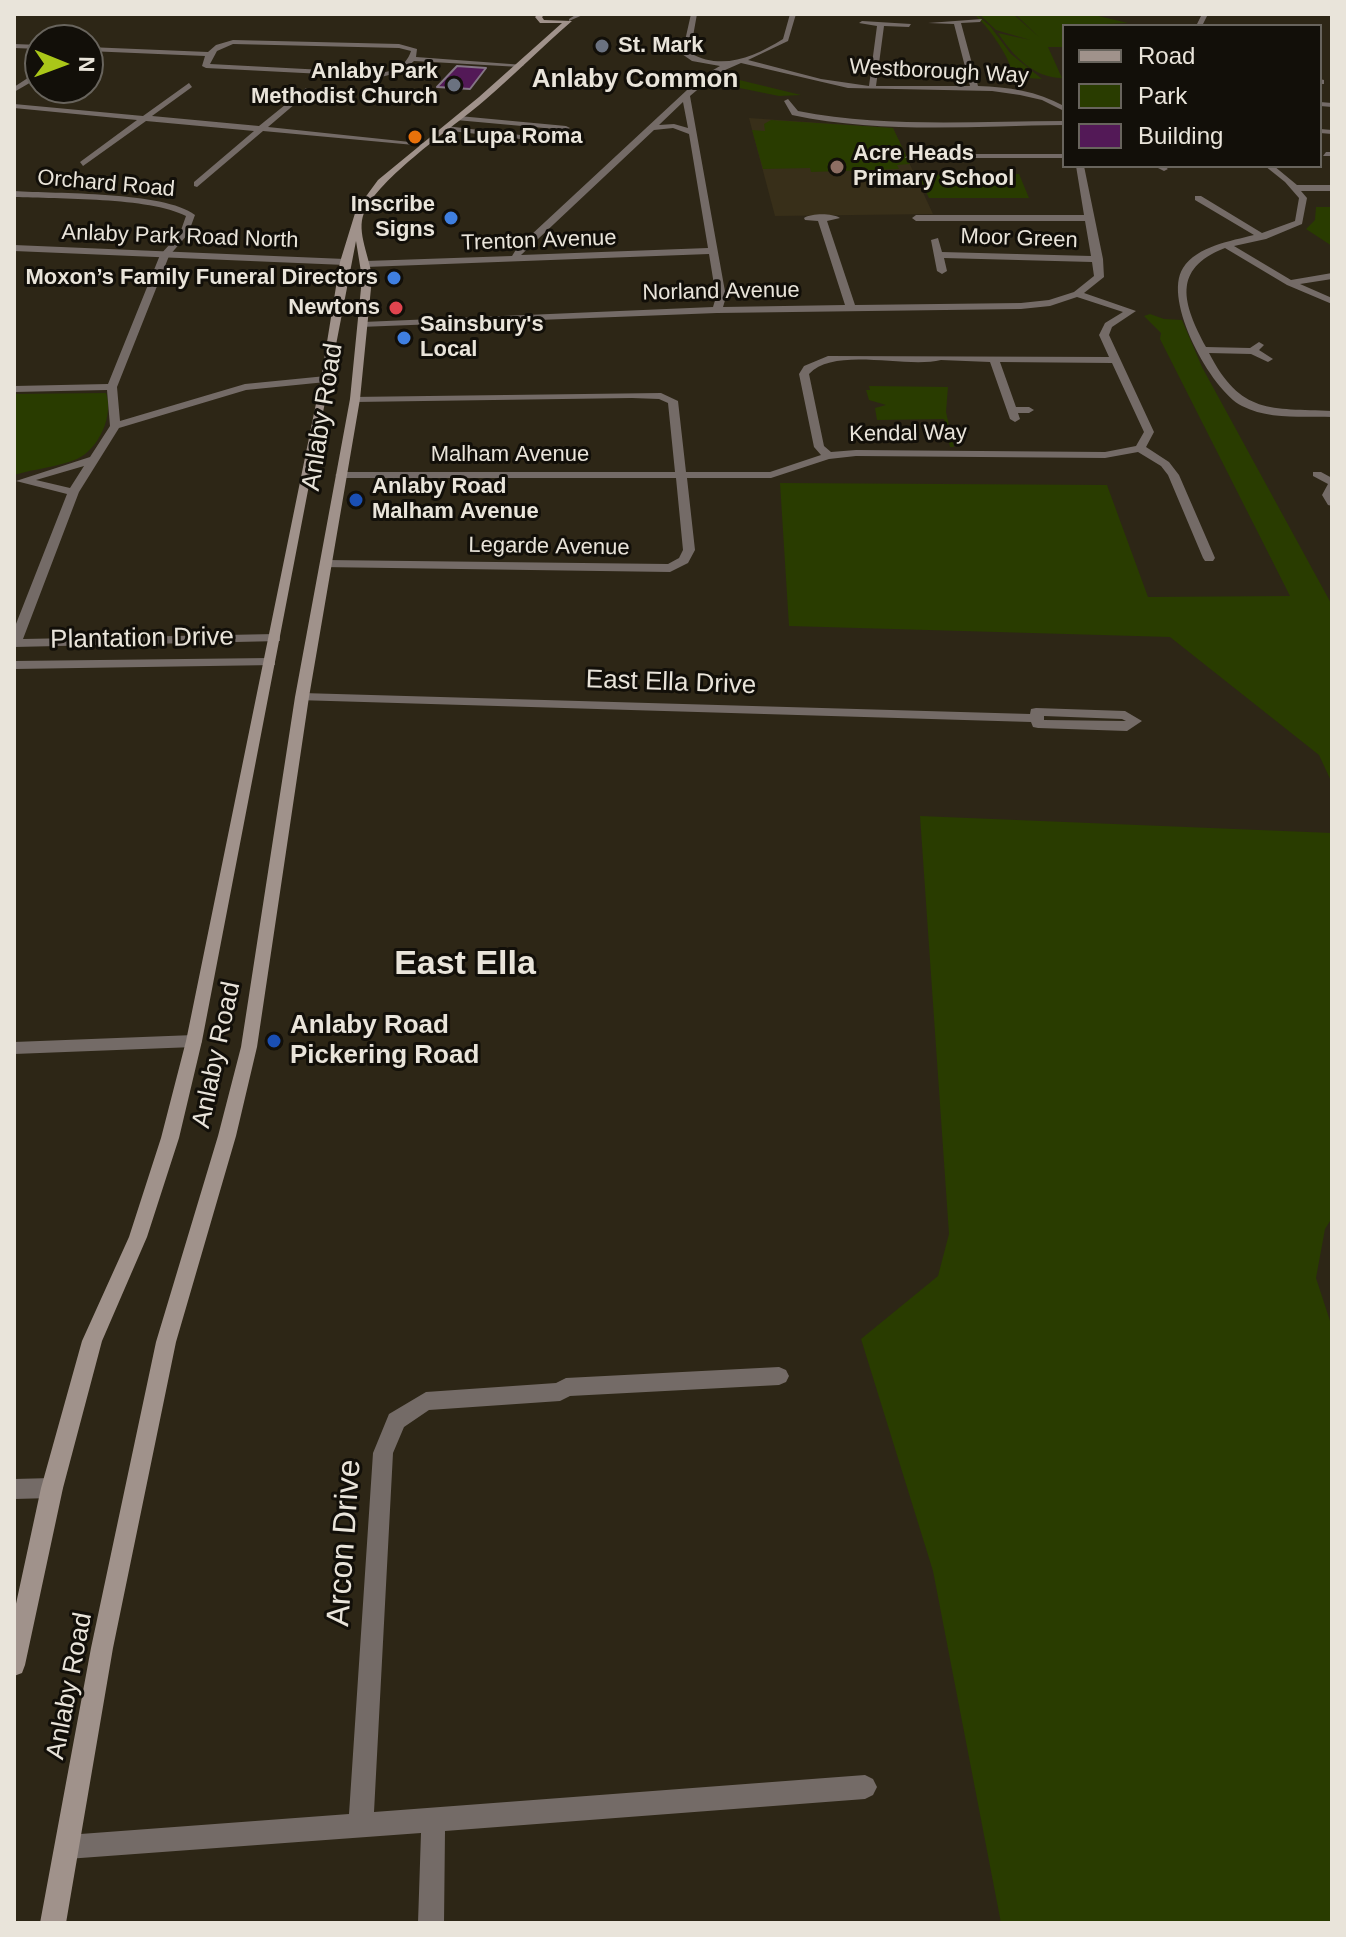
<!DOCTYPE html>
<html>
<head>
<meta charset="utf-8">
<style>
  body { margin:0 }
  #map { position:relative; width:1346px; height:1937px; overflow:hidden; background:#2d2616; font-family:Helvetica,sans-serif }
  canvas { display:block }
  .frame { position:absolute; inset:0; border:16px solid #e9e4da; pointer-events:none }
  .legend { position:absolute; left:1062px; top:24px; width:260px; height:144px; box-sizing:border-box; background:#120f09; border:2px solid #68645d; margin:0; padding:10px 14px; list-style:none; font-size:24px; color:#e9e4da }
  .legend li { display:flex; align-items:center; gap:16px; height:40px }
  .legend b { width:40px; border:2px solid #68645d }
  .north { position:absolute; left:24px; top:24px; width:80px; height:80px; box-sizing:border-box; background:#120f09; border:2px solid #68645d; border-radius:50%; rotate:91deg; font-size:22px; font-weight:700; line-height:32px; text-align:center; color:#e9e4da }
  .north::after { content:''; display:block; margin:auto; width:28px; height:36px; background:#aac719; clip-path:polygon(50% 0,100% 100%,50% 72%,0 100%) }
</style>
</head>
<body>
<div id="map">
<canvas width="1346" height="1937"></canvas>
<div class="frame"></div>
<ul class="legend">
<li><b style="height:10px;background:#a0928b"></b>Road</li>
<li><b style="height:22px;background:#293c00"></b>Park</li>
<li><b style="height:22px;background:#531957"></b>Building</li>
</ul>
<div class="north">N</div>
</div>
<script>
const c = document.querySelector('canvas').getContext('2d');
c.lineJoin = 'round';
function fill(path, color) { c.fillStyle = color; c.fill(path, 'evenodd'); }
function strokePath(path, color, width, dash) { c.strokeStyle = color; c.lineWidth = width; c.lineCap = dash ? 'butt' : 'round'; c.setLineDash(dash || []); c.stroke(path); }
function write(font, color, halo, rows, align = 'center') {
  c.font = font + ' Helvetica,sans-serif'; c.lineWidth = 6; c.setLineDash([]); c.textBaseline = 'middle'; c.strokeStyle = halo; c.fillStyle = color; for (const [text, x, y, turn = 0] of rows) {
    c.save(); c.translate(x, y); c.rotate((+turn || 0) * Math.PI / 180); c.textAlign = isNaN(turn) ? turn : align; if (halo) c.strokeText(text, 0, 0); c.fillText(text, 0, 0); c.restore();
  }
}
const built = new Path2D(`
  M749,118L893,128L933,214L775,216Z`);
const green = new Path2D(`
  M974,14H976L990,26L1011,54L1042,79L1014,77C1008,53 988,27 974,14Z
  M979,14H1013L1039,37L1015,14H1090L1128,23L1064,26V47H1048L1062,78C1034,78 1013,56 998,33L1030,40L996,30Z
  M719,75L801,95L779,96L710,82Z
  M771,120L893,128L910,164L897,165L899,169L811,172L810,168L763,169L752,130L765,131L764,124Z
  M1019,174L1029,198H929L918,175Z
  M1316,207H1332V246L1306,229L1315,220Z
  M1150,314L1164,319L1182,320L1202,367L1332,605V783L1319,755L1170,637L789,626L780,483L1107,485L1148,597L1290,596L1160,339L1161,333L1144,316Z
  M869,386L948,387L946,412L954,447H950L944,419L877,420L875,408L886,405L869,400L866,390H870Z
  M106,393C114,415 99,449 77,459C58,467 34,469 14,475V394Z
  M920,816L1332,833V1218L1325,1229L1316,1278L1332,1327V1923H1001L933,1571L861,1339L938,1276L949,1234Z`);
const building = new Path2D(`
  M457,66L486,68L470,89L437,87Z`);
const minor = new Path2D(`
  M577,14H585L569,21V19Z
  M691,14H697L690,53C722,71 754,57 783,39L790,14H796L788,41L748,60L821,79L869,86L877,26L859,23L862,21L911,24L909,27L884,26L876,86H970L954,24L928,23L982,19L980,22L961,23L978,86C1008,87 1037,91 1064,106V111L1042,100L1020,95L992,91L848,88L741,63L716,74L690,96L726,297L723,307L845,305L818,221L805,220L804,218C812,213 832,213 840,218L827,221L855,305L1021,303L1049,300L1074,292L1094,276L1092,262L944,258L947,271L942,274L937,271L931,240L938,238L942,252L1091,256L1085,221H916L912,218L916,215H1084L1076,166H1084L1103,259L1104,277L1084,293L1136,311L1112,327L1109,335L1154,432L1146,447L1169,462L1179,475L1215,558L1213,561H1205L1203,558L1168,475L1161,466L1138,452L1105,458L856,456L829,459L771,478H687L695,550L688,563L670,572L321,567V561L325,560L668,564L679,558L683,550L676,478H341L335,475L341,472H675L668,403L659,399L632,398L355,402L350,399L351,397L661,393L678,401L686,472H770L821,455L814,447L799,374L804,366L828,356L1109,357L1099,335L1105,323L1123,312L1077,297L1050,306L1021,309L717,313L360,327L358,325L363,322L713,307L716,297L709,254L366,267L361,264L366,261L512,256L517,248L701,77L720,66L692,61L682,54ZM683,102L688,128L674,124L659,125ZM673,128L689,134L708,248L521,255L654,130ZM941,360L990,362L1010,419L1015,422L1020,419L1018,413H1029L1034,410L1029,407H1016L1000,362L1112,363L1144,432L1136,446L1105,452L856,450L831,452L824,446L809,374C835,346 906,369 941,360Z
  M1202,14H1208L1202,26H1196Z
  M233,40L399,44L417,49L416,57L524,65L520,67L414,61L401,72L381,77L206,68L202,66L205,56L88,51V47L208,52L216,45ZM233,44L399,48L411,51C406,66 396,70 381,73L210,64L217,51Z
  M14,44L40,45V49L14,48Z
  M37,72H40V77L14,92V87Z
  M1320,79L1324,80V84H1320Z
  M189,83L192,87L152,116L259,126L306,88L309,92L268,127L429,144L425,146L263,131L197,187L194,186V182L254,131L146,121L83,166L80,162L137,120L14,108V104L143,116Z
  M788,99L798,111C885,128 976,121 1064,121V125C974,126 881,134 792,115L784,101Z
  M1320,102L1332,103V107L1320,106Z
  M459,116L566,126L570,128L566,130L456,120Z
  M446,126L537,137L541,139L537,141L443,130Z
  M1320,129L1332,130V134L1320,133Z
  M1326,152H1332V156H1323Z
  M908,154H1064V158H905Z
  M1154,166H1164L1168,169L1164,171Z
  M1265,166H1274L1297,185H1332V191H1301L1307,198L1302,224L1266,239L1234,246L1291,280L1332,273V279L1300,284L1332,298V304L1287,285L1225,248C1171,269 1183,304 1206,347L1250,348L1259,342L1264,345L1259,350L1273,359L1268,362L1251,354L1209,353C1241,415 1270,408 1332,411V417C1302,416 1269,420 1242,406C1211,390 1162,300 1183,268C1197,246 1231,241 1254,235L1195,200V196H1201L1262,233L1295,221L1299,198L1285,182Z
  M14,191C56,194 164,191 195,215L188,234L169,256L117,387L120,421L245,384L326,376L331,379L326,382L246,390L119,428L79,492L23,639L275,634L280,635V641L14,647V629L67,494L16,481L90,457L110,426L107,390L14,392V386L108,384L160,255L180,233L186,216C149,197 58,199 14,197ZM84,466L70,488L36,480Z
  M1313,472H1321L1332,478V506L1328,505L1322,495L1328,484L1313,476Z
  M270,658L275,659V665L14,669V661Z
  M302,693L1030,714L1031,709L1036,708L1125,711L1142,721L1127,731L1038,728L1033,727L1031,722L297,700L295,697ZM1044,716L1122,719L1126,721L1044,720Z
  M194,1035L200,1036L202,1041L200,1046L194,1047L14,1054V1042Z
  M779,1367L786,1370L789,1376L786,1382L779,1385L570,1396L560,1401L429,1410L404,1427L393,1453L374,1812L865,1775L873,1779L877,1787L873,1795L865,1799L445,1831L444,1923H418L421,1833L67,1859L58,1856L55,1847L58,1838L67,1835L349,1814L373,1453L389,1414L426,1392L556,1383L566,1378Z
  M52,1478L59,1481L63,1488L59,1495L52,1498L14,1499V1479Z`);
const tertiary = new Path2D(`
  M14,245L345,259L350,262L345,265L14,251Z`);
const secondary = new Path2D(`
  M538,14H545L542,17L544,20L572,21C543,46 515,74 485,100C455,126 377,179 364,213C356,232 370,257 372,278L360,399L309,697L257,1047L236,1136L176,1342L113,1648L66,1923H40L91,1648L156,1342L218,1136L241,1047L295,697L350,399L362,278L356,241L202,1041L179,1138L147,1237L102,1341L63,1488L25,1665L22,1673L14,1676V1613L41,1488L82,1341L129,1237L161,1138L186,1041L321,379L340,262L356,210L378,180L479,97L562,23H540L535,17Z`);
const markers = [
  [602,46,8,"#6b7280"],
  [454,85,8,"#6b7280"],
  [415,137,8,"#e8710a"],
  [837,167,8,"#8d6e63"],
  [451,218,8,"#3f7fe0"],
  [394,278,8,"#3f7fe0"],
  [396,308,8,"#e0444e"],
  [404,338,8,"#3f7fe0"],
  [356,500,8,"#1a4fb4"],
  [274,1041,8,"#1a4fb4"]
];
const farPoinames = [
  ["St. Mark",618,46],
  ["Anlaby Park",438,72,"right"],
  ["Methodist Church",438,97,"right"],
  ["La Lupa Roma",431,137],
  ["Acre Heads",853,154],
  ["Primary School",853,179],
  ["Inscribe",435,205,"right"],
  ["Signs",435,230,"right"],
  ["Moxon’s Family Funeral Directors",378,278,"right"],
  ["Newtons",380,308,"right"],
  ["Sainsbury's",420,325],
  ["Local",420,350],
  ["Anlaby Road",372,487],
  ["Malham Avenue",372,512]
];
const farStreetnames = [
  ["Westborough Way",939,72,3],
  ["Orchard Road",106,184,5],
  ["Anlaby Park Road North",180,237,2],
  ["Moor Green",1019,239,2],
  ["Trenton Avenue",539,241,-2],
  ["Norland Avenue",721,292,-1],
  ["Kendal Way",908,434,-1],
  ["Malham Avenue",510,455],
  ["Legarde Avenue",549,547,1]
];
const farQuarternames = [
  ["Anlaby Common",635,80]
];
const streetNames = [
  ["Anlaby Road",323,417,-81],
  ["Plantation Drive",142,639,-1],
  ["East Ella Drive",671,683,2],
  ["Anlaby Road",217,1055,-78],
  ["Anlaby Road",70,1686,-79]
];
const poiNames = [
  ["Anlaby Road",290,1026],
  ["Pickering Road",290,1056]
];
const nearStreetnames = [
  ["Arcon Drive",345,1543,-86]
];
const districtNames = [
  ["East Ella",465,965]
];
fill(built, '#382f19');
fill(green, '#293c00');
fill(building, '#531957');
strokePath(building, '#847685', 2);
fill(minor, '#746b67');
fill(tertiary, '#746b67');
fill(secondary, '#a0928b');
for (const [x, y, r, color] of markers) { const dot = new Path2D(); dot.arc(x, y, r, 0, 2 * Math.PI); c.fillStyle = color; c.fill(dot); strokePath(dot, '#120f09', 3); }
write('bold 22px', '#e9e4da', '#120f09', farPoinames, 'left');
write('22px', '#e9e4da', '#120f09', farStreetnames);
write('bold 26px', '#e9e4da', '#120f09', farQuarternames);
write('26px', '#e9e4da', '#120f09', streetNames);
write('bold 26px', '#e9e4da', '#120f09', poiNames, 'left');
write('32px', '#e9e4da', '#120f09', nearStreetnames);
write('bold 34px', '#e9e4da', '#120f09', districtNames);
</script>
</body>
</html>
